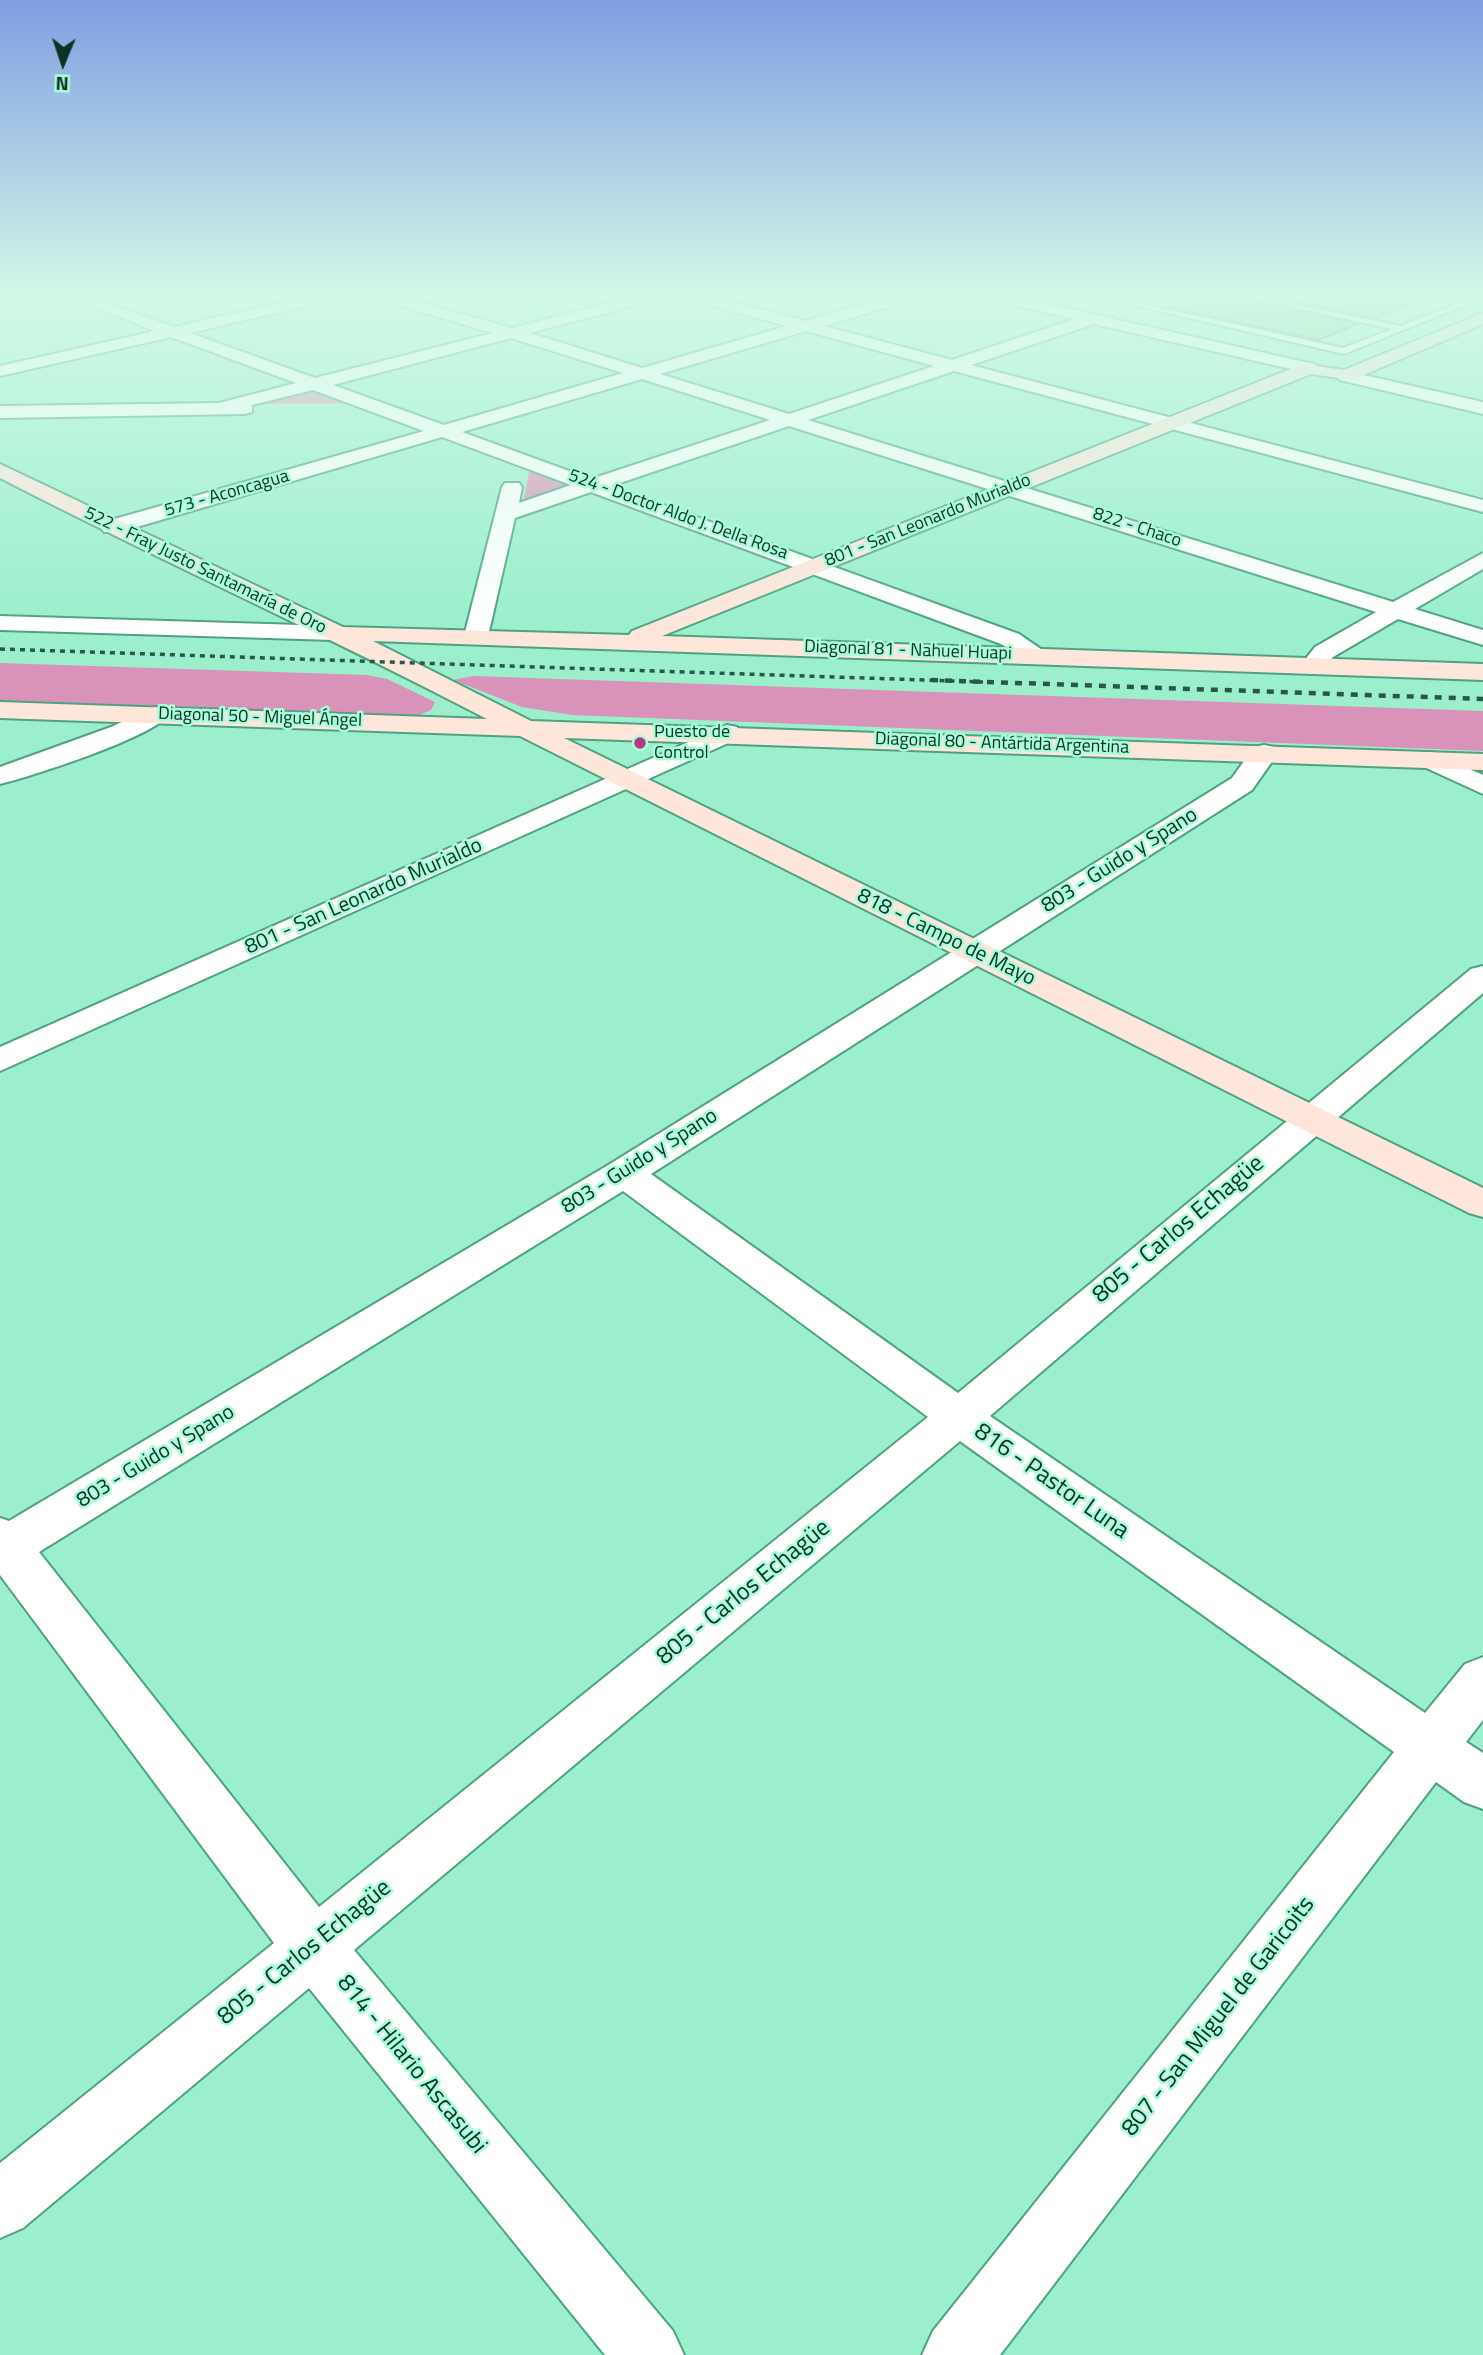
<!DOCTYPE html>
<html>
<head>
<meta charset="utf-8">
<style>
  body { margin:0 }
  #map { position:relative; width:1483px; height:2355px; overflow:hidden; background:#9befcd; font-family:"Titillium Web",sans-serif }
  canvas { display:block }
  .north { position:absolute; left:28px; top:28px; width:70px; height:70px; -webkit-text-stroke:5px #a8fdda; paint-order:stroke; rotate:182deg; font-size:19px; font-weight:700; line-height:28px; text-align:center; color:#0d3125 }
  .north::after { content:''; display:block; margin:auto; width:24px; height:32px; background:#0d3125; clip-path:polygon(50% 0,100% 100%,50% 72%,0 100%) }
</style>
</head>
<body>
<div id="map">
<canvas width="1483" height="2355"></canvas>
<div class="north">N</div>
</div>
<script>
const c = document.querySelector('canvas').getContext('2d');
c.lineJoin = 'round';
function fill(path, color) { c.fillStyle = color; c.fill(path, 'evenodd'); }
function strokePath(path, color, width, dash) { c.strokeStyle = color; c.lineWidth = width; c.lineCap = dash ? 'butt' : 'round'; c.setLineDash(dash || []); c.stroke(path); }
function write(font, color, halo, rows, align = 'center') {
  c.font = font + ' "Titillium Web",sans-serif'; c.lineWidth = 5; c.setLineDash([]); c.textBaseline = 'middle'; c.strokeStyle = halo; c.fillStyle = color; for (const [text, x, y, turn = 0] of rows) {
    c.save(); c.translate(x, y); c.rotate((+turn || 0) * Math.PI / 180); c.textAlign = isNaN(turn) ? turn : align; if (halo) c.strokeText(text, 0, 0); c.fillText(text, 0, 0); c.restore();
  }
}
const green = new Path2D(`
  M318,387L364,403L246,404Z
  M530,467L580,485L523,504Z
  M0,663L367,675L387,679L435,702L431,710L417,716L0,702Z
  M473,676L1483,711V751L572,715L522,707L453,680Z`);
const building = new Path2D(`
  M1171,297H1243L1358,324L1318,340L1169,307Z
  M1272,297H1422L1423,299L1374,318Z`);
const lane = new Path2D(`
  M1099,297H1112L1343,348L1392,329L1246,297H1260L1400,326L1474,297L1483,298L1344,354Z`);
const street = new Path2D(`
  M69,297H91L174,327L307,297H335L332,300L190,333L315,378L493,333L380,300L377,297H401L512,328L633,297H658L655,300L530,333L642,368L787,326L691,300L688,297H713L805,321L890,297H914L911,300L824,326L952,360L1075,319L993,300L990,297H1017L1309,363L1315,364L1318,368L1315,372L1309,373L1094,324L971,365L1483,500V512L954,371L808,420L1393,602L1483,553V569L1415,609L1483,630V645L1398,619L1333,657L1322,671H1304L1300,666L1315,647L1376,612L789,426L611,486L1019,634L1051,656L1048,661H1030L1001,644L591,492L515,518L488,636L485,641H467L464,636L502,487L505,483H519L522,487L519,503L571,485L442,437L120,532H104L101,527L104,522L424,431L313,390L252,405V412L245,414L0,418V406L219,403L296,383L171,337L0,376V366L155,331ZM806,331L934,366L789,414L660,374ZM511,338L623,373L444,425L333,385ZM642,379L770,420L591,479L462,432Z
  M1346,371L1483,402V414L1340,380L1337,376L1340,372Z
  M0,616L334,626L343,628L346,633L343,638L334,640L0,630Z
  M155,707L164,709L168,715C153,737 30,777 0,784V767L111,727Z
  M727,725L737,727L740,733L737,739L0,1071V1047Z
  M1264,745L1274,747L1278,753L1252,790L651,1174L958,1393L1471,969L1483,966V993L990,1416L1425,1713L1465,1664L1483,1657V1720L1466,1742L1483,1753V1809L1464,1802L1436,1782L1000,2355H922L933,2331L1394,1752L960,1441L354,1950L673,2331L684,2355H605L309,1988L23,2228L0,2238V2163L274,1943L0,1575V1518L9,1521L610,1164L1232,778L1254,747ZM623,1191L928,1417L319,1907L39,1552Z
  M1432,752L1483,775V794L1422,766L1418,760L1422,754Z`);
const secondary = new Path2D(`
  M1483,313V324L1352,380L1311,374L662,636L1483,664V680L373,641L531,721L1483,754V770L564,738L1483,1188V1217L1469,1213L520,736L0,718V702L487,719C326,635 161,561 0,478V464L343,627L629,635L632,631L1303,364L1344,370Z`);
const railFar1 = new Path2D(`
  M0,649L983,682`);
const rail = new Path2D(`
  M931,680L1483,699`);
const markers = [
  [640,743,7,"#b53785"]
];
const farStreetnames = [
  ["573 - Aconcagua",227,494,-16],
  ["524 - Doctor Aldo J. Della Rosa",678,515,20],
  ["801 - San Leonardo Murialdo",928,521,-22],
  ["822 - Chaco",1137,528,18],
  ["522 - Fray Justo Santamaría de Oro",205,571,26],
  ["Diagonal 81 - Nahuel Huapi",908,651,2],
  ["Diagonal 50 - Miguel Ángel",260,718,2],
  ["Diagonal 80 - Antártida Argentina",1002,744,2]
];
const farPoinames = [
  ["Puesto de",654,733],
  ["Control",654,754]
];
const streetNames = [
  ["803 - Guido y Spano",1120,861,-32],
  ["801 - San Leonardo Murialdo",364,897,-24],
  ["818 - Campo de Mayo",946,938,26],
  ["803 - Guido y Spano",640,1162,-32],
  ["803 - Guido y Spano",156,1457,-31]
];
const nearStreetnames = [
  ["805 - Carlos Echagüe",1179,1230,-40],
  ["816 - Pastor Luna",1051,1482,35],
  ["805 - Carlos Echagüe",744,1593,-39],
  ["805 - Carlos Echagüe",305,1953,-39],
  ["807 - San Miguel de Garicoits",1219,2017,-52],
  ["814 - Hilario Ascasubi",411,2065,51]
];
fill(green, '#d993b8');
fill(building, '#7ccd84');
strokePath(building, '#5b9260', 2);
strokePath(lane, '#4ea283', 4);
strokePath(street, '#4ea283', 4);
strokePath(secondary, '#4ea283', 4);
fill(lane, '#fff');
fill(street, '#fff');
fill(secondary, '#ffe6db');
strokePath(railFar1, '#2a5847', 3.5, [5, 5]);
strokePath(rail, '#2a5847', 4.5, [7, 7]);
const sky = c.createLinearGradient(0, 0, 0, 626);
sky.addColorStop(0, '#819fe1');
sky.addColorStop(0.47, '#d2f8e8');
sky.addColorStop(1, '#d2f8e800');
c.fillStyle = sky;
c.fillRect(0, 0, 1483, 626);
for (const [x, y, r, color] of markers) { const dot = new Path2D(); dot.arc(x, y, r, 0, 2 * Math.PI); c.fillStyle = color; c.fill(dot); strokePath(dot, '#a8fdda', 2.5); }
write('18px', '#0d3125', '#a8fdda', farStreetnames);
write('18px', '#0d3125', '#a8fdda', farPoinames, 'left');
write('21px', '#0d3125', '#a8fdda', streetNames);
write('24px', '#0d3125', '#a8fdda', nearStreetnames);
</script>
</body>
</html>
